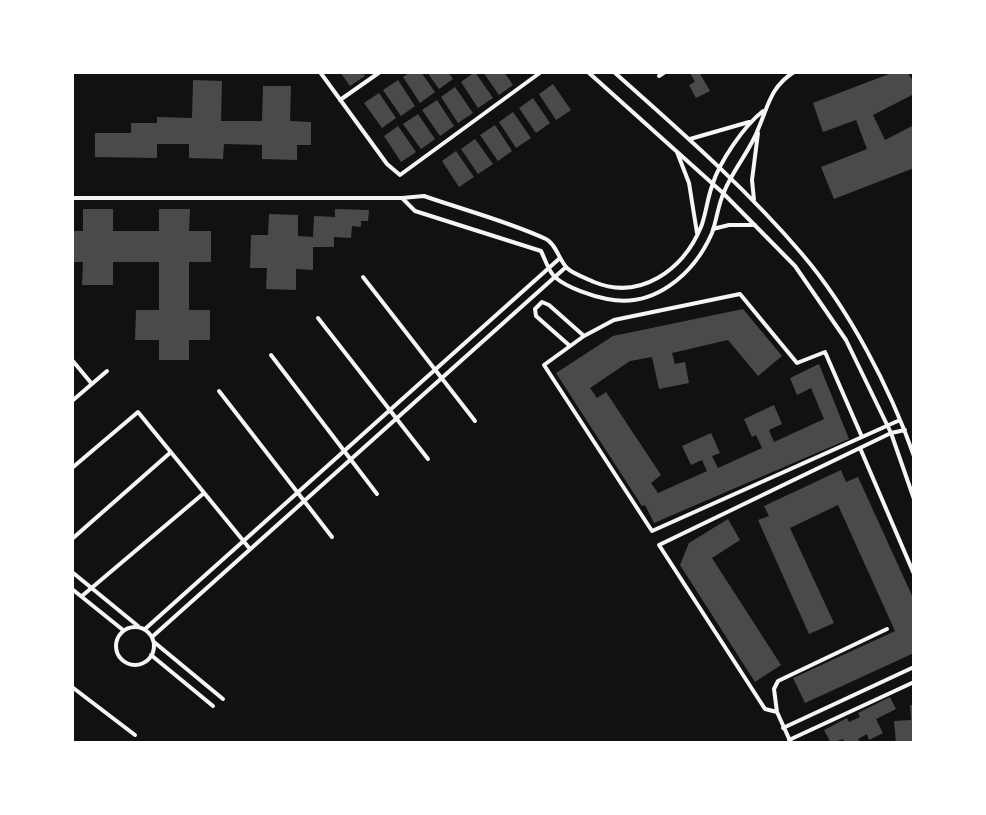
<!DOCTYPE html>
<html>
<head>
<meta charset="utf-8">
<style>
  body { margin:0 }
  #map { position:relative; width:986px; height:815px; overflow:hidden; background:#111; font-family:Poppins,sans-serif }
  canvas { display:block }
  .frame { position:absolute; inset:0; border:74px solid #fff; pointer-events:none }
</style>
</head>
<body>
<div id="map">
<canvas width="986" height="815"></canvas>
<div class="frame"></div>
</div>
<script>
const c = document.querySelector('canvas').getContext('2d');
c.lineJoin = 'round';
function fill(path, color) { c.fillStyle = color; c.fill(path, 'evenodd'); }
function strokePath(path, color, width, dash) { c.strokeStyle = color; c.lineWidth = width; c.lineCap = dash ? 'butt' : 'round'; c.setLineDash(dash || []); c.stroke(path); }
const building = new Path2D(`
  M340,72H362L365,76L350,86Z
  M410,72H421L435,92L420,103L403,77Z
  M427,72H448L453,79L439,89Z
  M475,72L493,98L478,108L461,82Z
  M483,72H504L513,85L499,95Z
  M693,72H699L710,91L696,98L689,85L695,82L690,73Z
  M894,72H907L914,82V94L873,115L885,140L914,125V168L834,199L821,167L867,149L856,120L823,132L813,103Z
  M193,80L222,81L221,121H262L263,86H291L290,121L311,122V145H297V160L262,159V145L224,144L223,159L189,158V144H157V158L95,157V133H131V123H157V117L192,118Z
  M398,80L415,106L401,116L383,90Z
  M553,84L571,110L556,120L539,94Z
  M455,87L473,113L458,123L441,97Z
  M379,93L396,118L382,128L364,103Z
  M533,98L550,123L536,133L519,108Z
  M437,100L454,126L440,136L422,110Z
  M513,112L531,138L516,148L499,122Z
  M418,114L435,139L421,149L403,124Z
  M495,125L512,151L498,161L480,135Z
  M398,126L416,152L401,162L384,136Z
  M475,139L493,164L478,174L461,149Z
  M456,151L474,177L459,187L442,161Z
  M83,209H113V231H159V209H190L189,231H211V262H189V310H210V340H189V360H159V340H135L136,310H159V262H113V285H82L83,262H72V231H83Z
  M335,209L369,210L368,221H361V227L352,226L351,238L334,237V247H313V270L296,269V290L266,289L267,268H250L251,235H268L269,214L298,215V236L313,237L314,216L335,217Z
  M743,309L782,356L758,376L728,340L672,353L675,364L685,362L689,383L659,389L652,357L630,361L590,388L597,398L606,392L661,475L651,483L658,493L707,471L702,460L691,465L682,446L711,433L720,453L712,456L718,468L762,448L756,435L752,437L744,419L774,405L782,424L769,430L774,442L824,419L811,388L797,395L790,378L819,364L849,439L654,523L645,505L642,506L556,373L613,336Z
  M841,470L846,482L858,477L914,600V653L805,703L793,678L895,631L838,505L790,528L834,623L809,634L758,520L769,516L764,506Z
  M728,519L740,540L712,558L781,665L755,682L680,565L689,543Z
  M890,697L896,709L876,719L883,733L869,740L867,734L858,739L860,743H844L843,739L831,743L824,730L847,718L849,722L860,717L858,713Z
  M910,705H914V743H896L894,721L911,720Z`);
const minor = new Path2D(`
  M320,72L387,164L400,175L541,72
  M588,72L723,193L795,266L846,340L891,433L914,499
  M614,72C679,130 745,187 802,254C849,309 890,388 914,456
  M659,76L665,72
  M340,100L380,72
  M690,139L749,122
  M677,152L689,183L697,233
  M72,198H402L424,196C464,210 507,221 546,239C556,244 559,260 567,268C573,274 586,278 594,282C640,301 683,270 701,227C706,214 707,200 712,186C719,162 744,126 763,111
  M403,199L415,211L541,251C545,259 549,273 556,278C568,288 592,296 607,299C654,309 694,274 712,233C717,219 718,205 724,192C733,169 751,150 759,127C769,103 771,87 794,72
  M754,200L752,180L758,133
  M713,229L729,225H755
  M363,277L475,421
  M318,318L428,459
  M570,346L536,316L535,309L542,302L549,305L584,336
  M271,355L377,494
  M72,360L92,384
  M219,391L332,537
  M72,401L107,371
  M862,437L825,352L797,363L740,294L614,320L584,336L544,365L652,531L900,420
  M860,448L914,574
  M72,468L138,412L250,549
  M72,539L171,452
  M72,572L138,626
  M72,589L123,630
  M82,596L204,493
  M116 646a19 19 0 1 1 38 0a19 19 0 1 1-38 0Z
  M145,629L560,258
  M152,637L566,267
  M154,642L223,699
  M151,655L213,706
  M72,687L135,735
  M777,712L774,689L778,681L887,629
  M783,728L914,667
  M789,740L914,682
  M791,743L777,712L765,709L659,545L891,433L905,430`);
fill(building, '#4a4a4a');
strokePath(minor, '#f5f5f5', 4);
</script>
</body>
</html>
